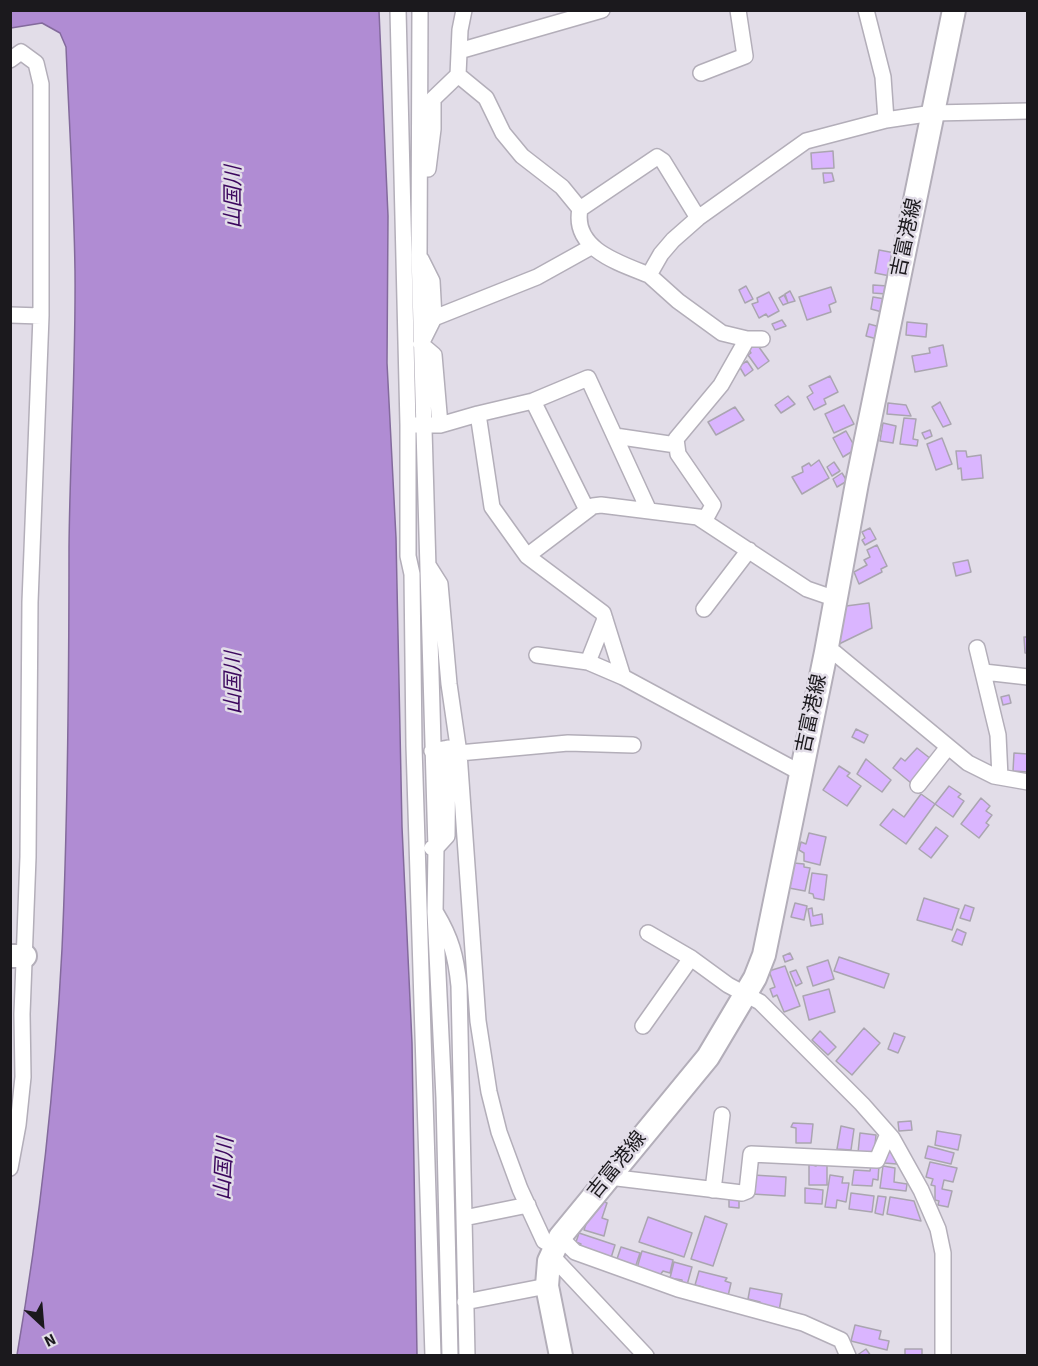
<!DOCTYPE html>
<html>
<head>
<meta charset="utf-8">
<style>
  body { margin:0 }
  #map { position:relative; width:1038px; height:1366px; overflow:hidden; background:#e2dde8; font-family:"Source Sans 3",sans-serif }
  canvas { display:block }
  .frame { position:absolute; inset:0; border:12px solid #1b191d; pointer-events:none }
  .north { position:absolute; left:12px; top:1294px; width:60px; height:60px; -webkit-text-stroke:4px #e2dde8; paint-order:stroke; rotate:154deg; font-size:16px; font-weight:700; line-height:24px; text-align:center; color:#1b191d }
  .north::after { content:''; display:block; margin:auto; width:21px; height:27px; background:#1b191d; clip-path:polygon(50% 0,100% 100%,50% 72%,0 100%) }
</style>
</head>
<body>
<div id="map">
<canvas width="1038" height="1366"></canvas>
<div class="frame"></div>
<div class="north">N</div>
</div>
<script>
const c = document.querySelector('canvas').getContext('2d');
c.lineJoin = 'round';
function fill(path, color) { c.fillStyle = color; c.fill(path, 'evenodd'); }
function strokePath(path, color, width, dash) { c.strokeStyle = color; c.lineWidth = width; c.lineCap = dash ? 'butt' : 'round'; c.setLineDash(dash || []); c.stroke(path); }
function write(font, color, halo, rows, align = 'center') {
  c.font = font + ' "Source Sans 3","Noto Sans JP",sans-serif'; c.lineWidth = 5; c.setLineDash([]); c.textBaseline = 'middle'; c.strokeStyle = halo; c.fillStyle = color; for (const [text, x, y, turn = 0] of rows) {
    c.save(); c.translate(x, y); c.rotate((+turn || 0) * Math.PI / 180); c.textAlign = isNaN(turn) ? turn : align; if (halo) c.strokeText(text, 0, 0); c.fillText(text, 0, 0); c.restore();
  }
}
const water = new Path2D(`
  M11,10L379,11L388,216L387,363L396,538L402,827L412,1043L417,1355H17C40,1222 55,1085 62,949C68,815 69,682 69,547C70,455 76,363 75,271C74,196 69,121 66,47L60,33L42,23L11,28Z`);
const building = new Path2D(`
  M833,151L834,168L812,169L811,153Z
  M823,173H832L834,181L824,183Z
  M879,250L895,253L890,276L875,273Z
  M873,285L888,286L887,294L873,293Z
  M746,286L753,299L745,303L739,290Z
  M831,287L836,302L829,305L831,312L807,320L799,297Z
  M790,291L795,301L788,303L785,294Z
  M769,292L779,311L768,317L766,314L759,318L752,304L758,302L757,298Z
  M784,295L788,303L783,305L779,298Z
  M873,297L885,299L882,312L871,309Z
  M782,320L786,326L775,330L772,324Z
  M907,322L927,324L926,337L906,335Z
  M869,324L880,327L877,339L866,336Z
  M756,343L769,361L758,369L748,355L751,353L748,348Z
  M943,345L947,366L915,372L912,356L930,353L929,348Z
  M747,361L753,370L745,376L739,366Z
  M830,376L838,392L824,399L826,404L814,410L807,397L813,393L809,386Z
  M788,396L795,404L781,413L775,405Z
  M940,402L951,424L943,427L932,407Z
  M888,403L906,405L911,416L887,414Z
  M844,405L854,424L834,433L825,414Z
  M735,407L744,420L716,435L708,422Z
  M904,418L916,419L913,439L918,440L917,446L900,444Z
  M883,423L896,426L893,443L880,441Z
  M930,430L932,436L925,439L922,433Z
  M846,431L856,449L843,457L833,438Z
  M942,438L952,464L936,470L927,444Z
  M956,451H966L967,457L981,455L983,478L962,480L961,468L958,469Z
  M819,460L829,478L802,494L792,477L803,472L802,467L809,463L811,466Z
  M834,462L840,471L832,476L827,467Z
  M842,473L847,481L837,487L833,479Z
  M870,528L876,539L865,545L862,540L865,538L862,532Z
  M877,545L887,566L881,569L882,572L859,584L854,572L867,565L864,560L870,557L867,550Z
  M968,560L971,572L956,576L953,563Z
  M869,603L872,628L839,644L846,606Z
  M1024,637H1028V653H1025Z
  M1009,695L1011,703L1003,705L1001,697Z
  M856,729L868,735L864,743L852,737Z
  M917,748L931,759L911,783L893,768L901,758L905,761Z
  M1014,753L1028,754V772L1013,771Z
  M866,759L891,780L882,792L857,774Z
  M839,766L850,773L847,776L861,786L847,806L823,790Z
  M949,786L961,794L958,797L964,801L953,817L935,804Z
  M921,794L935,804L906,844L880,825L893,809L904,817Z
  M981,798L990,806L986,811L992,815L986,823L989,825L979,838L961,824Z
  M936,827L948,836L931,858L919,849Z
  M809,833L826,837L820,865L804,861V853L799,850L801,842L806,844Z
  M794,863L804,864V867L810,868L805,891L789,888Z
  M812,873L827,875L824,900L814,898L813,894L809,893Z
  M924,898L959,909L952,930L917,920Z
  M795,903L807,906L804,920L791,917Z
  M965,905L974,908L970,921L960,918Z
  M812,908L813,916L822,914L823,924L811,926L808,909Z
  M957,929L966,933L962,945L952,941Z
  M790,953L793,959L785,962L783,956Z
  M839,957L889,974L884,988L834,971Z
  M828,960L834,979L813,986L807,967Z
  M785,966L800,1006L784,1012L777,995L773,997L770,989L775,987L769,971Z
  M796,970L802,983L796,986L790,972Z
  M829,989L835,1012L809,1020L803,996Z
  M864,1028L880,1043L852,1075L836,1061Z
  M820,1031L836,1047L828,1055L812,1040Z
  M894,1033L905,1037L898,1053L888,1049Z
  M911,1121L912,1130L899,1131L898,1122Z
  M793,1123L813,1124L811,1143H796V1128L791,1127Z
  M841,1126L854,1129L851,1150L837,1149Z
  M937,1131L961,1135L958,1150L935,1145Z
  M860,1133L876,1135L874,1155L858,1153Z
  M928,1146L954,1153L951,1164L925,1158Z
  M891,1150L897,1164L884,1163L885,1153Z
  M930,1162L957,1168L953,1182L944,1180L942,1189L952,1191L948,1207L938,1205L939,1201L935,1200V1186L931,1185L933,1179L926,1177Z
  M816,1163H827V1185H809V1164L816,1166Z
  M871,1164L879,1165L878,1180L873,1179L872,1186L852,1185L854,1170L870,1171Z
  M883,1166L895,1168L894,1182L907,1184L906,1191L880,1188Z
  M753,1175L786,1177L785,1196L752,1194Z
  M830,1175L843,1177L842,1183H849L846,1202L837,1200L836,1208L825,1207Z
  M805,1188L823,1190L822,1204L805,1203Z
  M851,1193L874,1196L872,1212L849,1209Z
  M878,1196L886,1197L883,1215L875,1213Z
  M890,1197L914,1201L921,1221L887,1214Z
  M729,1199H739V1208L729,1207Z
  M602,1201L607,1203L602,1218L608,1220L604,1236L584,1230L589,1215L592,1216L595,1206L600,1207Z
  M705,1216L727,1224L713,1266L691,1259Z
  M648,1217L692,1233L684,1257L639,1242Z
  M579,1233L615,1245L611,1258L579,1248L581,1244L576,1242Z
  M621,1247L640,1253L635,1268L616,1262Z
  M642,1251L673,1260L670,1273L663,1271L660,1275L637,1268Z
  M674,1262L692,1267L687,1285L682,1284V1280L670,1278Z
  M699,1271L727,1278L725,1281L731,1283L728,1296L702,1290L703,1287L695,1285Z
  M750,1288L782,1294L779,1311L759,1307L760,1302L748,1299Z
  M855,1325L881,1331L879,1339L889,1341L887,1350L851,1341Z
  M866,1349L871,1356H856Z
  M905,1349H922V1356H905Z`);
const street = new Path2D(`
  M398,10L408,425V556L412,574L414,746L433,1356
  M420,10L419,254L436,848L435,912L444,1098L450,1356
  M464,10L460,30L458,75L486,98L503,133L522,156L562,187L580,209C572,249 619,263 649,275L661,254L673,240L698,218L806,141L886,120L906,117L933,113L1028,111
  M866,10L883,77L886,120
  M459,51L602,10
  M10,60L21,52L36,63L41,84V316L30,602L28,857L22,1014L23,1077L18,1125L10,1168
  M701,73L745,56L738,10
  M428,169L433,129V99L458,75
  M580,209L657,157L663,161L698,218
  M421,259L432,281L434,318L421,344L434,355L440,425
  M649,275L678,301L722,333L747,339
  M10,315L41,316
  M434,318L537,277L591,247
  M533,401L587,510
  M478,414L533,401L588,378L649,511
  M415,425H440L478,414L492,507L527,556L603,613L623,677
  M615,436L676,445
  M699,518L807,589L836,599
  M527,556L593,506L601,505L706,518L713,505L678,454L676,439L721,385L747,339H762
  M428,565L440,584L449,684L459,753L478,1021L489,1092L499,1132L520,1189L544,1241L555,1247
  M704,609L749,550
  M977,648L998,735L1000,777
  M826,652L835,653L968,763L994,776L1028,782
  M537,655L588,662L623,677L801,773
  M588,662L605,619
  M984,672L1028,677
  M432,751L448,748L459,753L568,743L633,745
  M918,785L948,747
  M432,848H436L447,836L448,748
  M436,913C451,938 456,956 459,986L467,1356
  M648,933L691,958L728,985L760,1002L862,1104L892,1138L921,1190L938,1229L943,1253V1356
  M643,1026L691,958
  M609,1177L742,1193L747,1191L751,1154L877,1160L888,1134
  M713,1190L722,1115
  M464,1218L528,1205
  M560,1237L575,1252L678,1289L803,1323L841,1340L848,1356
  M551,1255L646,1356
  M465,1302L547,1286`);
const secondary = new Path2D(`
  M10,956H25
  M561,1356L547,1286L549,1261L560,1237L708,1057L755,978L764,955L826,652L857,483L954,10`);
const streetNames = [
  ["吉富港線",908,238,-78],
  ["吉富港線",813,714,-78],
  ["吉富港線",618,1166,-51]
];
const waterNames = [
  ["山国川",235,197,-90],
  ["山国川",235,683,-90],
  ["山国川",226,1169,-87]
];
fill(water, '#b08cd3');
strokePath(water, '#836a9c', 1.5);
fill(building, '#dab5ff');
strokePath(building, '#aaa5b0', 1.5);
strokePath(street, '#b3aeb9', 18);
strokePath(secondary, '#b3aeb9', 26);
strokePath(street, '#fff', 15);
strokePath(secondary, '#fff', 22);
write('20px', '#1b191d', '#e2dde8', streetNames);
write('italic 21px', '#3c075e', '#e2dde8', waterNames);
</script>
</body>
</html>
